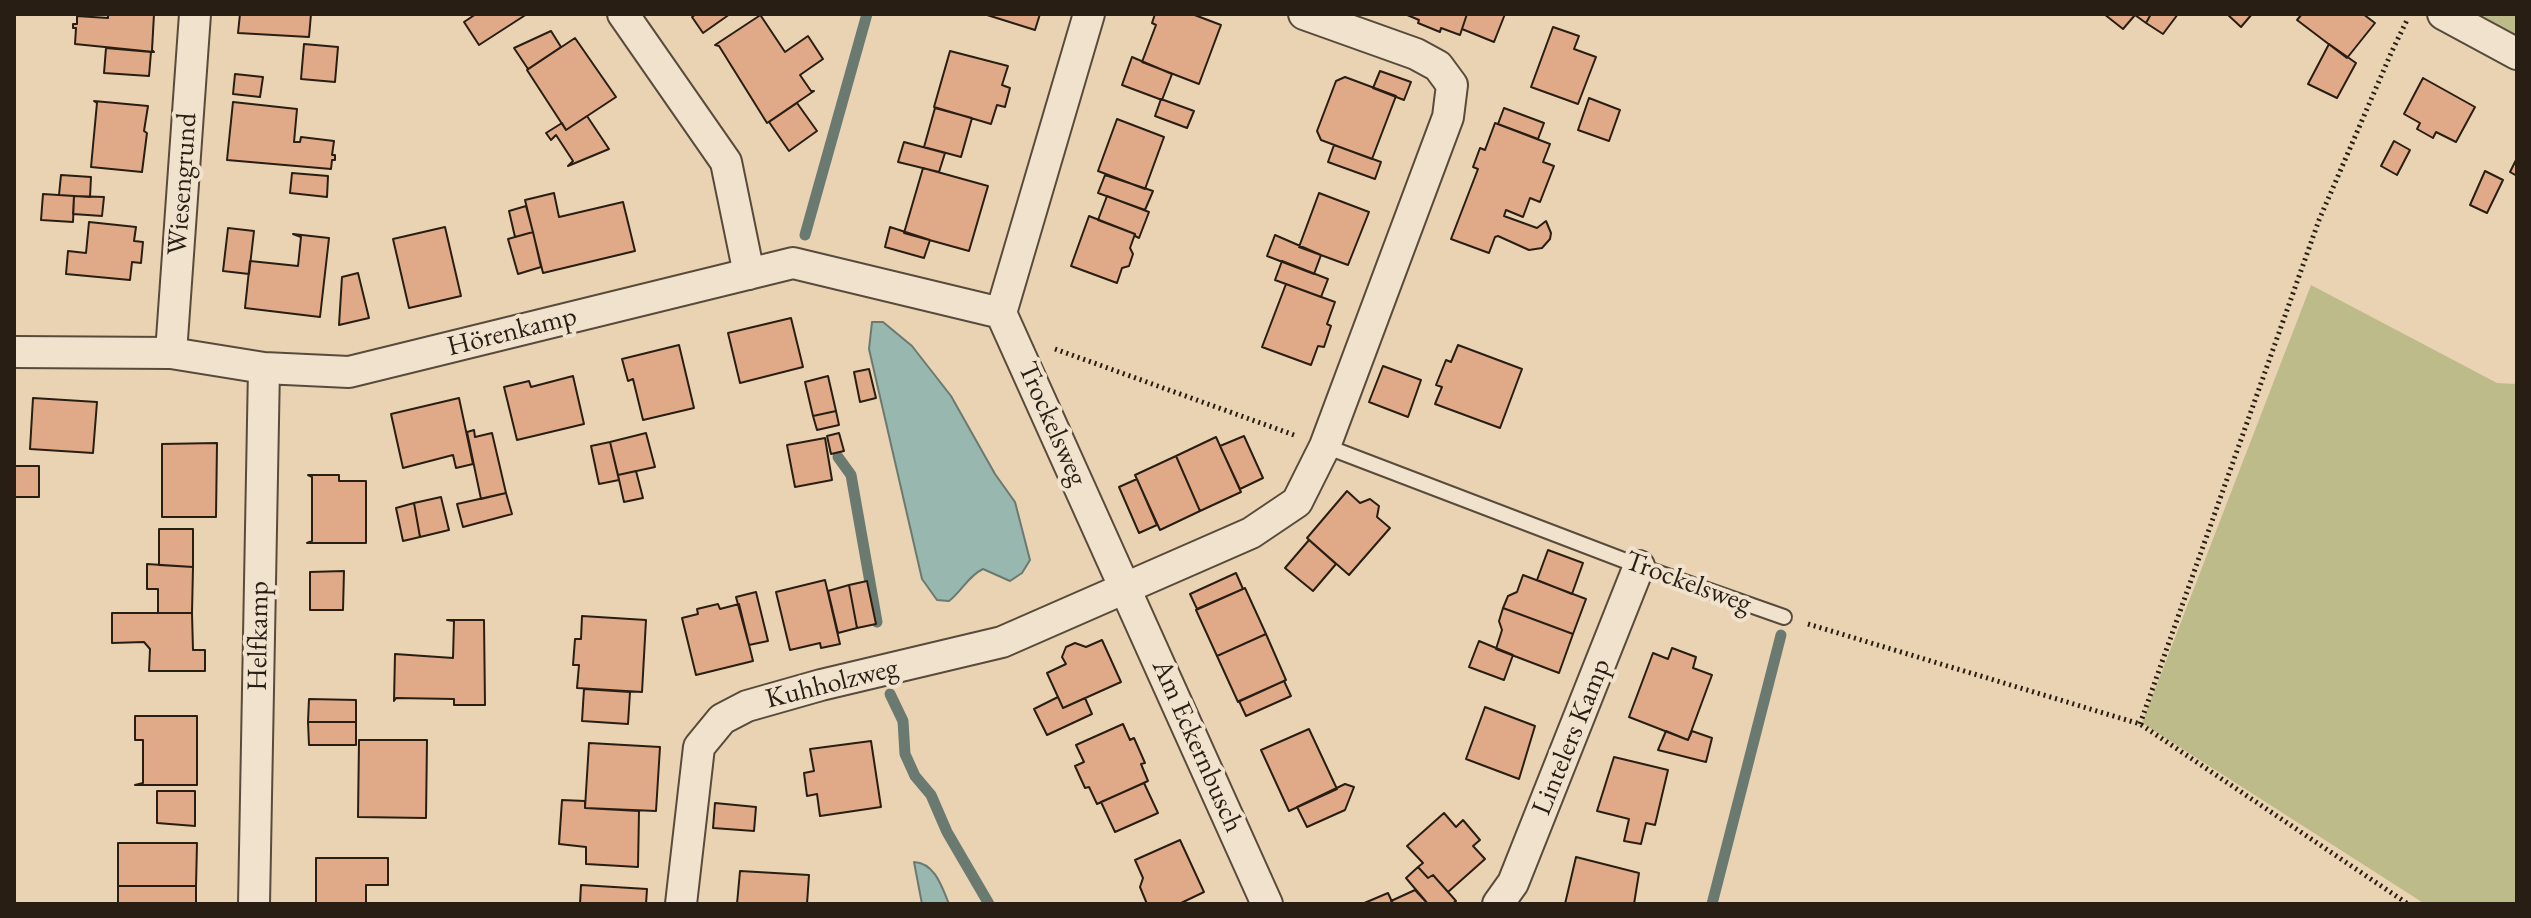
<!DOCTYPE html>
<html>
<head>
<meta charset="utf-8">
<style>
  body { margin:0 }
  #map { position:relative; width:2531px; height:918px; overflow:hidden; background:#ead3b3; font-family:"EB Garamond",serif }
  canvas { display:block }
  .frame { position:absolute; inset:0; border:16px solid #281e13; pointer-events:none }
</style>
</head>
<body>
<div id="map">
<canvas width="2531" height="918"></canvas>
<div class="frame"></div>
</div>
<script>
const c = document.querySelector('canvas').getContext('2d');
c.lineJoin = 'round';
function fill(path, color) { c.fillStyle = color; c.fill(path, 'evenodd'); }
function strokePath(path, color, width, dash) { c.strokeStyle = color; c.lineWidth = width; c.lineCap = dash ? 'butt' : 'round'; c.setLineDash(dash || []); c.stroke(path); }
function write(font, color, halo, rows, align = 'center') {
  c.font = font + ' "EB Garamond",serif'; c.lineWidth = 8; c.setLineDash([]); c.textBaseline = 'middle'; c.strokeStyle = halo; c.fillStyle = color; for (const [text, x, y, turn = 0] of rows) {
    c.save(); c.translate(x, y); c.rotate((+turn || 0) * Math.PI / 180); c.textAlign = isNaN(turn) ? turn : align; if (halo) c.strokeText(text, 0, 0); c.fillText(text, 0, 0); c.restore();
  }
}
const green = new Path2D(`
  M2475,14H2517V39H2516Z
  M2311,285L2497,383L2517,384V904H2425L2142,723Z`);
const water = new Path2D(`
  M872,322H883L912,346L951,396L995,474L1015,502L1030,560L1022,573L1010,581L983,569C968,576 962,591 949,601L937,600L922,579L869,349Z
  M914,862C935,863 942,887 949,904H922Z`);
const stream = new Path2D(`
  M805,235L867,14
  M838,457L851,475L877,622
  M890,694L903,721L905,754L915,776L931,795L947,832L989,904
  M1712,904L1781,635`);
const building = new Path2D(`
  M108,14H154L152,50L154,52L75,44L76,28H73V24H77V16L108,18Z
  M240,14H311L309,37L238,33Z
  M476,14H527L479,45L464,22Z
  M696,14H730L703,33L692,17Z
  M762,14L761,16L785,52L808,36L823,59L800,75L811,91H814L767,123L719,46L715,45Z
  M984,14H1040L1035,30Z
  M1155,14H1192L1221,25L1199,84L1142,62L1156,25L1152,23Z
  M1405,14H1467L1460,35L1441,28L1440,32L1418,23L1419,20Z
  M1467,14H1505L1494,42L1462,29Z
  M2104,14H2151L2146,23L2135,15L2123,29Z
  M2151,14H2178L2163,34L2146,23Z
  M2227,14H2252L2241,27Z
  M2302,14H2363L2375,23L2347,58L2297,20Z
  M1553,27L1579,36L1574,49L1596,57L1578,104L1531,87Z
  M551,31L561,47L528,69L514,48Z
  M575,38L616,97L566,130L527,70Z
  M304,44L338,47L335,82L301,79Z
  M2329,44L2356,63L2337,98L2308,84Z
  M106,48L151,52L149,76L104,73Z
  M950,51L1008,66L1002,85L1010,88L1005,107L997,105L991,124L934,107Z
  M1132,57L1172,74L1162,100L1122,85Z
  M1380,71L1411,82L1404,100L1373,88Z
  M235,74L263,77L260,97L233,94Z
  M1345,77L1396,96L1372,159L1321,140L1317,131L1336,81Z
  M2423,78L2475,107L2456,142L2436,132L2433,138L2417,129L2420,123L2404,114Z
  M1589,98L1620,110L1609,141L1578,130Z
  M1161,99L1194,111L1187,128L1155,116Z
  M94,101L148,106L144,131L147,133L142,172L91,167L97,103Z
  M233,102L297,109L294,142H300L301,137L334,141L332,155H335V160H332L331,169L227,160Z
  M797,103L817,131L789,151L769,122Z
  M935,108L972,118L961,157L924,147Z
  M1504,108L1544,123L1538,139L1498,124Z
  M587,116L609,149L568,166L573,161L556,135L551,140L546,133L562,123L566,130Z
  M1117,119L1164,137L1145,189L1098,171Z
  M1495,123L1550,144L1543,162L1554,166L1540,202L1530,198L1523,217L1506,210L1504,216L1537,228L1546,221L1551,233L1550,239L1542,248L1529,250L1498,236L1495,237L1489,253L1451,239L1478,169L1473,167L1480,148L1485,150Z
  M2394,141L2410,150L2397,175L2381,166Z
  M904,142L945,153L939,172L898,162Z
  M1334,145L1381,162L1375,179L1328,162Z
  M2517,158V176L2510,172Z
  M923,168L988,186L969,251L904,233Z
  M2485,171L2503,180L2487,213L2470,205Z
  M292,173L328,176L327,197L290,193Z
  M61,175L91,177L90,197L59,195Z
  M1105,175L1153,191L1145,210L1098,193Z
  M554,193L559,217L623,202L635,251L543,273L525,200Z
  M1319,193L1369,212L1348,265L1299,247Z
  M43,194L74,196L73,222L41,220Z
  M74,196L104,197L102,216L73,214Z
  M1107,196L1149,212L1139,238L1135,236V234L1098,220Z
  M526,206L533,232L515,237L509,211Z
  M1089,216L1135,234L1130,248L1133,254L1129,266L1122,268L1117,283L1071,266Z
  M89,222L136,227L134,241L143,242L141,263L132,262L130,280L66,274L68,251L86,253Z
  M445,227L461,296L409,308L393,239Z
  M890,227L930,240L924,258L885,247Z
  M228,228L254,231L249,274L223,271Z
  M533,232L541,267L518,274L508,239Z
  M293,234L329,238L320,317L245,308L250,261L298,266L301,237Z
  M1275,235L1321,255L1314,274L1267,256Z
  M1282,261L1328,279L1321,297L1275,280Z
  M358,273L369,318L339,325L342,277Z
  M1286,284L1335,302L1327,324L1331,326L1324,347L1318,346L1311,365L1262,347Z
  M791,318L803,367L740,383L728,333Z
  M679,345L694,408L643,420L633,379L628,381L622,359Z
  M1458,345L1522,369L1500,428L1435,404L1442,387L1436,385L1446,360L1451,362Z
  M1383,366L1421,380L1408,417L1369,402Z
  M869,369L876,398L860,402L854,372Z
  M573,376L584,424L517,440L504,387L529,381L531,387Z
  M828,376L836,411L813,416L805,382Z
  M33,398L97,402L93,453L30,449Z
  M459,398L473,464L456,468L453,455L403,468L391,414Z
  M836,411L839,425L817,430L813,416Z
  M474,430L475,437L492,433L506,493L481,499L467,432Z
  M646,433L655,467L618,475L610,442Z
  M839,433L844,451L831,454L827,436Z
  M1244,436L1263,478L1240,489L1220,446Z
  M1216,437L1241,492L1200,511L1176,456Z
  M825,438L832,480L795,487L787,445Z
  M610,442L619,480L599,484L591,446Z
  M217,443L216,517H162V444Z
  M1176,456L1200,511L1160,530L1135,475Z
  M14,466H39V497H14Z
  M636,471L643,498L624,502L618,475Z
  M308,475H339V481H366V543H307L312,541V477Z
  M1137,479L1157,525L1139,533L1119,487Z
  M1347,491L1360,503L1370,499L1379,506L1377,517L1390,528L1349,575L1307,538Z
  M506,493L512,514L463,527L457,504Z
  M441,497L449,530L420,537L414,503Z
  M414,503L420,537L403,541L396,508Z
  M159,529H193V567L159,565Z
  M1309,540L1336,564L1313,591L1285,568Z
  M1548,550L1583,563L1572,594L1537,580Z
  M147,564L193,567L192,613H158V589H147Z
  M344,571L343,610H310V572Z
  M1236,573L1243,589L1197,609L1190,594Z
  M1523,575L1586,599L1573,634L1503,608L1508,596L1517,592Z
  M825,580L840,644L821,648L820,643L790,650L776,592Z
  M867,581L876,624L857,628L849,585Z
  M849,585L857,628L838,633L828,591Z
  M1245,588L1266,634L1217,656L1196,610Z
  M756,592L768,641L749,645L736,597Z
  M718,604L720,609L739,604L753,661L696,675L682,618L698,614L697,609Z
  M1503,608L1573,634L1559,673L1496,649L1502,630L1499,621Z
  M112,613H192L193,650H205V671H149L150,649L144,642L112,643Z
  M582,616L646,620L642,692L577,688L579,665H573L575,639H581Z
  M447,620H484L485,705H454V699L396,698L394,701L395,654L453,658L454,621Z
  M1266,634L1286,680L1238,702L1217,656Z
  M1102,640L1121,682L1063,708L1047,673L1066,664L1062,657L1066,647L1075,643L1086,647Z
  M1479,641L1513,655L1504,680L1469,667Z
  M1672,648L1696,657L1693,668L1712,675L1688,740L1629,717L1653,653L1668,659Z
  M1284,681L1291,696L1246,716L1239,701Z
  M584,689L630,692L628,724L582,721Z
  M1058,697L1063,708L1085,698L1092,714L1047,735L1034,709Z
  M309,699L356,700V722H308Z
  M1485,707L1535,726L1519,779L1466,759Z
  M135,716H197V785H135L143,783V740H135Z
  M308,722H356V745H309Z
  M1123,724L1130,740L1134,738L1145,763L1141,764L1148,781L1097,804L1089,787L1085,788L1075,766L1084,762L1076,745Z
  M1309,729L1337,789L1289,811L1261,750Z
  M1666,731L1688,740L1692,731L1712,738L1706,762L1658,750Z
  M359,740H427L426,818L358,817Z
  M871,741L881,807L820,816L817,794L807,796L804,773L814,771L810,749Z
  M589,743L660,747L656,811L585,808Z
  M1614,757L1668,770L1655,825L1646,823L1641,844L1624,841L1629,819L1597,811Z
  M1144,783L1158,813L1115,832L1101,802Z
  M1345,784L1354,787L1345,810L1307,827L1297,807Z
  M157,791H195V826L157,823Z
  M562,800L585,801V808L639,811L638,867L586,864V847L559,844Z
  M715,803L756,807L754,831L713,828Z
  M1444,813L1456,827L1463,820L1480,840L1473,846L1485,859L1448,892L1433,875L1428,878L1418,867L1423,863L1407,846Z
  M1180,840L1204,892L1179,904H1147L1140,887L1143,878L1135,860Z
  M118,843H197L196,886H118Z
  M1576,857L1639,873L1634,904H1565Z
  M316,858H388V885H366V904H316Z
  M1418,867L1428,878L1433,875L1456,901L1452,904H1428L1406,878Z
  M740,871L809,875L807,904H737Z
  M581,885L647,889L646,904H580Z
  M118,886H196V904H118Z
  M1415,890L1428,904H1393L1391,901Z
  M1388,893L1393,904H1362Z`);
const path = new Path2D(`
  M1055,349L1294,435
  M1808,624L2140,724L2408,904
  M2140,724L2319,220L2392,51L2408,18`);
const lane = new Path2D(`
  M1325,446L1639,566L1784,617`);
const street = new Path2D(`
  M623,14L726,162L749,274
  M1089,14L1001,313L1267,904
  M2443,14L2517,54
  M14,352L171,353L264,368L349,372L793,263L1001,313
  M171,353L195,14
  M254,904L264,368
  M681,904L699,747L722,719L747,706L821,685L1002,642L1251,533L1297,502L1325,446L1448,117L1452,85L1438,66L1416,54L1304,14
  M1498,904L1513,883L1639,566`);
const streetNames = [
  ["Wiesengrund",183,184,-86],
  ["Hörenkamp",512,332,-14],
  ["Trockelsweg",1052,424,66],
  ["Trockelsweg",1688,583,20],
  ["Helfkamp",259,636,-89],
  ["Kuhholzweg",832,684,-14],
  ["Lintelers Kamp",1572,737,-68],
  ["Am Eckernbusch",1197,746,66]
];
fill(green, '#bcbb89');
fill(water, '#98b7af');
strokePath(water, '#6b7a71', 2);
strokePath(stream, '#6b7a71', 11);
fill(building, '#e0aa88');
strokePath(building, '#281e13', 2);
strokePath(lane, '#584b3b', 18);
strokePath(street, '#584b3b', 34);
strokePath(path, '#281e13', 5, [2, 4]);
strokePath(lane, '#f1e2ce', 14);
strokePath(street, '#f1e2ce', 30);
write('28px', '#281e13', '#f1e2ce', streetNames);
</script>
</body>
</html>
